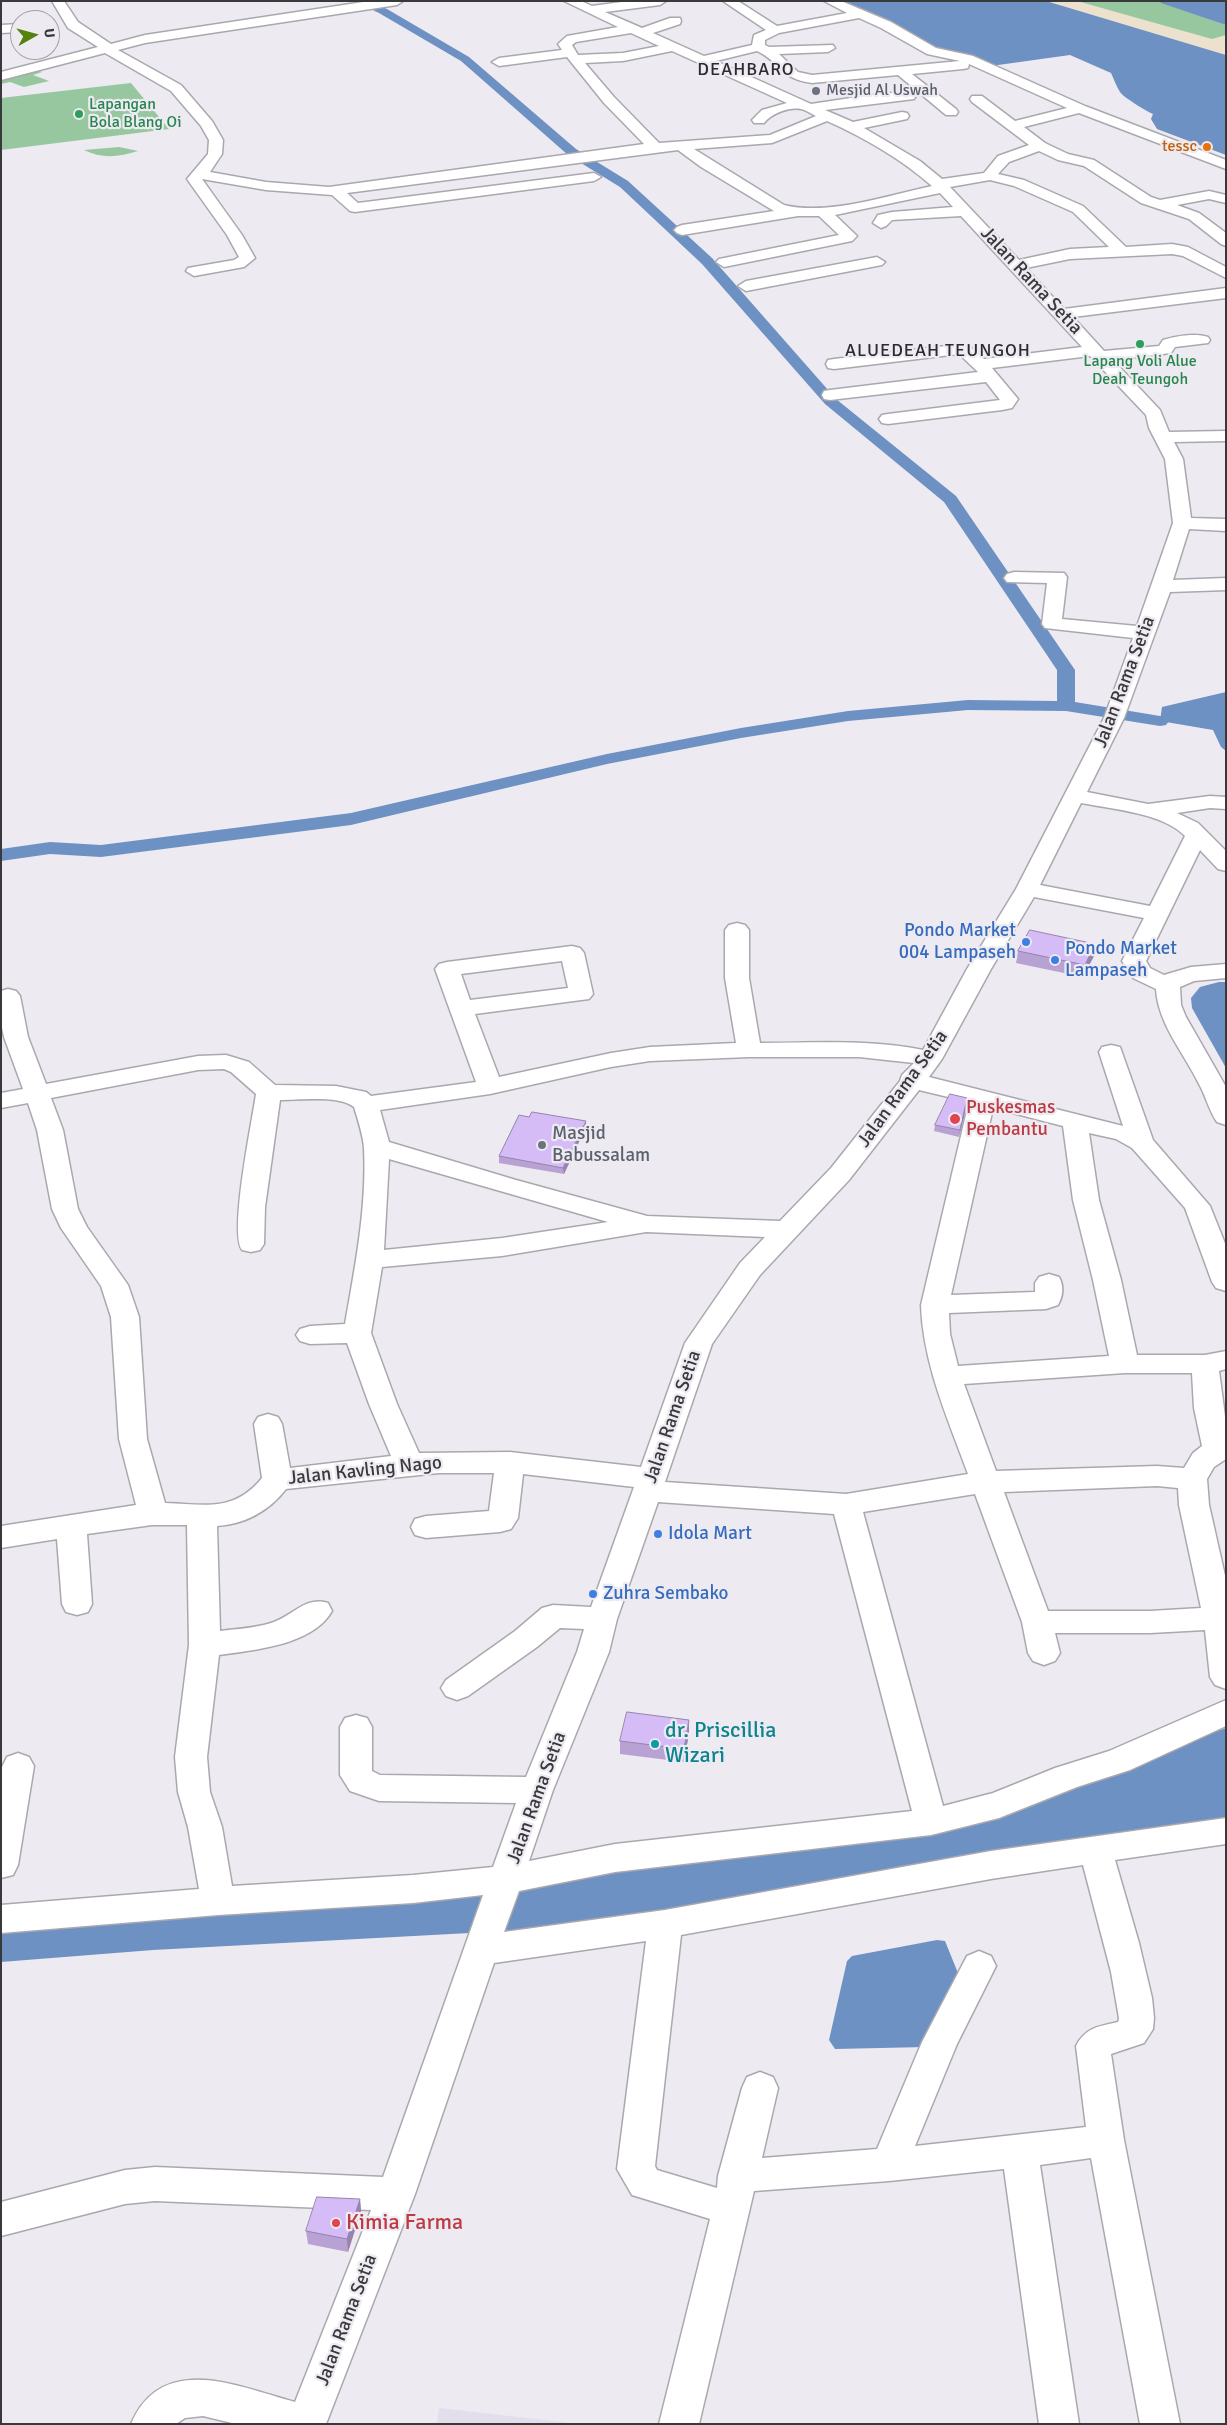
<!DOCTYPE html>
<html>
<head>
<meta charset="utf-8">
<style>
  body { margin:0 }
  #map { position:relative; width:1227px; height:2425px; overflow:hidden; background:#edeaf1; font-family:Signika,sans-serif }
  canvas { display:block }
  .frame { position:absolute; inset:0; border:2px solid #39383b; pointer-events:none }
  .north { position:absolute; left:10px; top:10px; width:50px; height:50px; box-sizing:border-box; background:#edeaf1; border:1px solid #a5a3a8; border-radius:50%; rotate:83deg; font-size:14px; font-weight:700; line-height:20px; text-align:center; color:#39383b }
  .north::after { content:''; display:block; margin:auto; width:18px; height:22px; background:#55820d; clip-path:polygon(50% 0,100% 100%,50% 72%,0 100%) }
</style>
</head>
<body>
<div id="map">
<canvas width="1227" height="2425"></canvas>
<div class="frame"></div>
<div class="north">U</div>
</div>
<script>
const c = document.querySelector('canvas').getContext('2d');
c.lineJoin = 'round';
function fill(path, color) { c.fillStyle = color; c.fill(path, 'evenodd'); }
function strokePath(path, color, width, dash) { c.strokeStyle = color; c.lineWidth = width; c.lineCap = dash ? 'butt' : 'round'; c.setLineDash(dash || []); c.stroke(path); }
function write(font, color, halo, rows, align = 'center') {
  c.font = font + ' Signika,sans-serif'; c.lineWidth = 4.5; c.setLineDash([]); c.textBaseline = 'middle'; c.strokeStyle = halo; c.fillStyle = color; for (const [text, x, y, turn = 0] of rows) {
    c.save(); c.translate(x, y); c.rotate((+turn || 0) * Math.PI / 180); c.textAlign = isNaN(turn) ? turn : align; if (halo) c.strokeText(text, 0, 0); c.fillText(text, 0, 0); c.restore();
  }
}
const industrial = new Path2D(`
  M1046,1H1226V55L1189,44Z`);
const built = new Path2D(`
  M439,2408L570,2423V2424H437Z`);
const green = new Path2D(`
  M1077,1H1160L1226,25V35L1212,39Z
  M35,69L42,72L33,75L49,81L24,87L10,82L1,84V79Z
  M131,83L169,129L1,150V98Z
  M119,147L138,151C119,157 102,159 84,150Z`);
const water = new Path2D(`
  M835,1H1046L1226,55V155L1157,129L1151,119L1153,114C1146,111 1123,97 1120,92C1116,86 1114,79 1111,73L1070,55L991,66L944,52Z
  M1160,1H1226V25L1161,3Z
  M1226,692V751L1221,747L1213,730L1160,721L1162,707Z
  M1219,982H1226V1068L1192,1008L1191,998L1200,987Z
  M1226,1728V1817L993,1861L544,1929L153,1950L1,1962V1924L461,1893L614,1873L955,1823Z
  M937,1940L945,1941L960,1978L926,2047L835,2049L829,2040L847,1961L852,1956Z`);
const canal = new Path2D(`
  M354,1H369L387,9L469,57L576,149L628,181L712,258L836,399L956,496L1075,670V702L1160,716L1166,717L1169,721L1166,725L1160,726L1066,711L968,710L848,721L741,738L607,764L351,825L101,857L50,854L1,861V849L50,842L101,845L351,813L607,754L741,728L848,711L968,700L1057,701V670L944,502L825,404L702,264L620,187L568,155L461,61L379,13Z`);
const minor = new Path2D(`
  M52,1H64L78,22L111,44L145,35L370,1H403L397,5L145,43L118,50L181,85L212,121L223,140L222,154L210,172L266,182L329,187L644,144L604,103L567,57L499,66L492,62L499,58L562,50L558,44L567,36L618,27L564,1H581L592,6L629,1H666L660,5L605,12L642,28L670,18H680L681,21L680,24L653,33L704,56L752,45L754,35L766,30L723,1H738L777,26L847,13L824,1H841L891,22L936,48L973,56L1085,106L1226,160V169L1079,113L1024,127L1045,143L1068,154L1094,160L1151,197L1160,200L1209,191L1226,195V203L1209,199L1177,205L1199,213L1226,233V246L1221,244L1189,219L1141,203L1084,166L1058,160L1039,151L1009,162L998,174L1024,180L1083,206L1126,247L1172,244L1188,247L1226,267V278L1183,256L1172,254L1070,259L1026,268L1064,309L1226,288V298L1073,317L1104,351L1159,346L1163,340C1176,336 1195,333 1208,337L1210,340L1208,343L1175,347L1171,353L1113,360L1160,410L1169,432L1226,431V441L1174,442L1183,459L1191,518L1226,519V531L1189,529L1173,580L1226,578V590L1170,592L1124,718L1087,792L1148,804L1210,796L1226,797V809L1210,808L1177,813L1198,823L1226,851V871L1218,869L1200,850L1146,961L1150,968L1164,975L1191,967L1226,964V978L1194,981L1180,987L1181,1005L1186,1017L1226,1087V1125L1217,1122C1209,1111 1206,1096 1199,1084C1184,1053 1158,1024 1156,989L1133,978L1122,961L1144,918L1034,897L991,969L942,1059L929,1077L1123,1126L1099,1052L1102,1047L1111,1045L1120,1047L1153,1140L1210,1206L1226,1246V1291L1216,1288L1212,1282L1185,1208L1132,1148L1116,1139L1089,1133L1099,1200L1121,1280L1137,1355H1205L1226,1351V1369L1219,1371L1226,1424V1459L1214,1467L1207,1479L1209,1505L1226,1580V1689L1215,1685L1210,1677L1205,1630L1150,1633H1055L1060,1653L1055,1661L1044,1665L1033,1661L1028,1653L1022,1622L975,1494L863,1512L943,1806L993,1793L1055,1768L1109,1751L1226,1700V1726L1130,1770L1077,1787L999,1818L931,1835L615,1872L519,1891L504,1932L665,1910L991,1851L1226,1818V1844L1115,1860L1139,1943L1152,1998L1154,2018L1153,2029L1144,2043L1111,2054L1124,2140L1180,2424H1140L1091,2158L1040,2165L1079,2424H1039L1004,2169L889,2181L754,2191L699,2424H659L710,2219L632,2195L617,2169L646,1941L494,1963L415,2194L326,2424H236L203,2416L185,2418L176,2424H131C162,2351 239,2387 295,2402L371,2210L155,2201L125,2204L1,2236V2202L125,2170L155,2167L383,2177L483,1895L413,1903L218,1915L1,1933V1905L199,1889L188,1827L178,1792L175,1757L189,1645L187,1525H152L87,1534L92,1604L88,1612L77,1615L66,1612L62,1604L57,1539L1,1548V1526L136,1505L119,1439L111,1317L101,1286L61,1228L52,1209L37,1130L28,1103L1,1108V1093L23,1089L4,1037L1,1023V991L8,989L16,991L20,996L28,1037L46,1084L198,1056L226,1055L249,1062L275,1085L336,1086L366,1092L371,1096L476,1082L435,969L439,964L447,962L572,946L580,948L584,953L593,994L589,999L475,1014L499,1077L611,1053L650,1047L736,1043L725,978V930L729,925L737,923L745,925L749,930V978L760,1043C814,1043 869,1039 923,1050L967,969L1016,889L1104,718L1133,638L1045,628L1042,624L1047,583L1007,582L1004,578L1007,574L1014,572L1064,573L1067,577L1062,619L1137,626L1173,523L1165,459L1149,428L1146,415L1090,356L992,368L1018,399L1012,408L1002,410L888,424L882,423L879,419L882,415L888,414L1000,400L986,382L830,400L824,399L822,395L824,391L830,390L978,372L959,354L834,369L828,368L826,364L828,360L834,359L963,344L969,346L984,359L1082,347L961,216L892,220L886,226L881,228L873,223L878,215L892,212L953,207L940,193L835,215L857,236L852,241L724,267L716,262L719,259L839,235L819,216H798L682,235L677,233L674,230L677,227L682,225L774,211L701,167L678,150L347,193L358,203L594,173L601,177L594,181L355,212L350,211L332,195L266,190L202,179L242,235L255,258L244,267L194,276L186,271L188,268L234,260L239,257L227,235L187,179L208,154L209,140L201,126L171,91L105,53L1,80V72L98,47L68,28ZM859,18L881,28L927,54L960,61L812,75L798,72L779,54L828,52L835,48L833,45L769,47L765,45V40L779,33ZM631,33L659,46L623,53L578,55L572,45L576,42ZM672,51L787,103L762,110L752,120L754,123H764C772,113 789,107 801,109C806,110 812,114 816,116L770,135L659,143L614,97L585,63L623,61ZM757,51C782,63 778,78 812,83L898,75L946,115H956L958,112L956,109L912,74L963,69L968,68L969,64L1067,108L1015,121L982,96H972L970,99L972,102L1029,145L998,156L984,173L942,179L920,161L864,128L907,119L909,116L907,113L902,112L853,122L825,110L914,99L916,96L914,93H884L811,104L716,61ZM827,121C865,138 901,159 932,186C889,195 828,216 784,205L694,149L772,143ZM990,180L1014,186L1073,212L1109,247L1070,249L1019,260L950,187ZM1081,803C1112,809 1163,813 1185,836L1150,906L1040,885ZM562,961L568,988L470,1000L461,974ZM749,1057H859L914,1063L902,1075L900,1081L831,1168L780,1221L647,1216L516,1180L389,1142L380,1110L490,1094L611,1067L650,1061ZM224,1069L231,1072L256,1094C252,1122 229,1231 242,1250L251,1252L260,1250L264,1244L265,1207L280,1100C300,1100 339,1095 354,1107C358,1120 363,1135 364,1148C367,1207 355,1267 345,1324L310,1326L300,1329L296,1335L300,1341L310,1344L347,1343L369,1404L391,1456L290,1468L282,1424L278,1417L268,1414L258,1417L254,1424L262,1478C234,1513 204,1504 165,1503L147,1439L139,1317L128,1285L87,1227L78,1209L63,1130L51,1098L198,1070ZM919,1090L969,1102L921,1305C923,1364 948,1419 968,1474L846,1494L665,1482L712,1344L760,1275L849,1180ZM993,1108L1063,1126L1073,1200L1093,1280L1109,1356L958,1366L950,1334L949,1313L1046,1309L1058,1305C1063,1296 1064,1286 1059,1277L1049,1274L1039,1277L1035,1283V1292L951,1295ZM389,1159L608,1222L502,1238L384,1250ZM646,1232L765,1237L740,1263L685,1343L641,1467L510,1452L419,1453L397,1404L371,1333L382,1267L502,1256ZM1125,1373H1192L1194,1408L1202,1446L1193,1453L1184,1468L1157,1466L996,1471L964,1384ZM439,1473H494L489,1511L426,1516L415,1519L411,1527L415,1535L426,1538L500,1532L511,1529L518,1518L523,1474L634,1487L591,1607L553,1605L542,1608L515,1631L446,1680L441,1688L446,1696L457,1700L468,1696L537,1647L560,1628L584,1629L577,1652L526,1777L380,1775L372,1771V1727L367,1718L356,1715L345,1718L340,1727V1775L350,1791L379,1801L516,1803L493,1867L413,1875L232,1886L222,1827L210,1792L207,1757L219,1655C254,1650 313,1645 332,1611L328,1603C304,1596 294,1616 271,1623C255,1628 237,1629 220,1631L217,1526C245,1524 269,1511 286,1489ZM1157,1486L1178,1488L1179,1505L1201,1608L1150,1611H1048L1004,1492ZM658,1502L834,1514L912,1811L615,1844L529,1861L553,1790L609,1652L617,1619ZM1083,1865L1111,1972L1119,2018L1118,2022C1099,2026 1085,2028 1076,2046L1086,2127L915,2146L957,2044L996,1966L991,1956L979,1951L967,1956L922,2042L877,2149L762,2158L778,2088L773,2077L760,2072L747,2077L742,2088L718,2176L717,2188L657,2170L655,2166L681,1935L991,1879Z
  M20,24V32L1,33V25Z
  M877,257L885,262L882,265L746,291L738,286L746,281Z
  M18,1753L29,1757L34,1766L18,1865L13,1875L1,1878V1769L7,1757Z`);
const wall = new Path2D(`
  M1095,944L1094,956L1083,977L1016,963L1018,951Z
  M967,1104L959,1137L934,1131L935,1125Z
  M586,1127L564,1174L499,1163V1156Z
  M689,1733L684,1762L620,1754V1741Z
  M360,2199L361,2211L348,2252L308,2244L306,2231Z`);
const shadedWall = new Path2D(`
  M1095,944L1094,956L1083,977L1085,965Z
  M967,1098V1104L959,1137L960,1130Z
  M586,1121V1127L564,1174L563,1168Z
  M689,1720V1733L684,1762V1749Z
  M360,2199L361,2211L348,2252L347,2239Z`);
const building = new Path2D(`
  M1030,930L1095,944L1085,965L1018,951Z
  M950,1094L967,1098L960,1130L935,1125Z
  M532,1112L586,1121L563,1168L499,1156L519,1115L529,1117Z
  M627,1712L689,1720L684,1749L620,1741Z
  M317,2197L360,2199L347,2239L306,2231Z`);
const markers = [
  [816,91,5,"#6b7280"],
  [79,114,5,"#2e9e5b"],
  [1207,147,5,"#e8710a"],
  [1140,344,5,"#2e9e5b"],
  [1026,942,5,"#3f7fe0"],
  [1055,960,5,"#3f7fe0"],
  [955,1119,6,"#e0444e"],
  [542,1145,5,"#6b7280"],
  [658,1534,5,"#3f7fe0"],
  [593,1594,5,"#3f7fe0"],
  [655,1744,5,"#0f9aa8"],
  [336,2223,5,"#e0444e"]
];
const farWorshipnames = [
  ["Mesjid Al Uswah",826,91]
];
const farLeisurenames = [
  ["Lapangan",89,105],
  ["Bola Blang Oi",89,123],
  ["Lapang Voli Alue",1140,362,"center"],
  ["Deah Teungoh",1140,380,"center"]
];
const farFoodnames = [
  ["tessc",1197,147]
];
const farQuarternames = [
  ["DEAHBARO",746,70],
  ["ALUEDEAH TEUNGOH",938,351]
];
const streetNames = [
  ["Jalan Rama Setia",1031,281,47],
  ["Jalan Rama Setia",1125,682,-69],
  ["Jalan Rama Setia",903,1089,-54],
  ["Jalan Rama Setia",673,1417,-71],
  ["Jalan Kavling Nago",365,1471,-6],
  ["Jalan Rama Setia",537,1798,-70],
  ["Jalan Rama Setia",347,2320,-69]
];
const shopNames = [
  ["Pondo Market",1016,931,"right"],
  ["004 Lampaseh",1016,953,"right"],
  ["Pondo Market",1065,949],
  ["Lampaseh",1065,971],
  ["Idola Mart",668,1534],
  ["Zuhra Sembako",603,1594]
];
const healthNames = [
  ["Puskesmas",966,1108],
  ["Pembantu",966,1130]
];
const worshipNames = [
  ["Masjid",552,1134],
  ["Babussalam",552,1156]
];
const nearCulturenames = [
  ["dr. Priscillia",665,1731],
  ["Wizari",665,1756]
];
const nearHealthnames = [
  ["Kimia Farma",346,2223]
];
fill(industrial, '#ebe1cc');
fill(built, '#e3deec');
fill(green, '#96c79e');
fill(water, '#6d91c3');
fill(canal, '#6d91c3');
strokePath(minor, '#aaa8ae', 3);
fill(minor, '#fff');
fill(wall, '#b8a2d4');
fill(shadedWall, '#9684ad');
fill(building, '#d6bcf7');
strokePath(building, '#9684ad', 1);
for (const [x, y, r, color] of markers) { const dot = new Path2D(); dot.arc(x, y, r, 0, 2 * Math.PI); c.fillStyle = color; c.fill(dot); strokePath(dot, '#edeaf1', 2); }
write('16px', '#5b616d', '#edeaf1', farWorshipnames, 'left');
write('16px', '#27864d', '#edeaf1', farLeisurenames, 'left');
write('16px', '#c56008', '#edeaf1', farFoodnames, 'right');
c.letterSpacing = '1px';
write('18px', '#2d2b30', '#edeaf1', farQuarternames);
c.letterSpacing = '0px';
write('19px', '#39383b', '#edeaf1', streetNames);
write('19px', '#366cbe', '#edeaf1', shopNames, 'left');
write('19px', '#be3a42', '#edeaf1', healthNames, 'left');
write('19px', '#5b616d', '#edeaf1', worshipNames, 'left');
write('22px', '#0d838f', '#edeaf1', nearCulturenames, 'left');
write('22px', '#be3a42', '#edeaf1', nearHealthnames, 'left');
</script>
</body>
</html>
